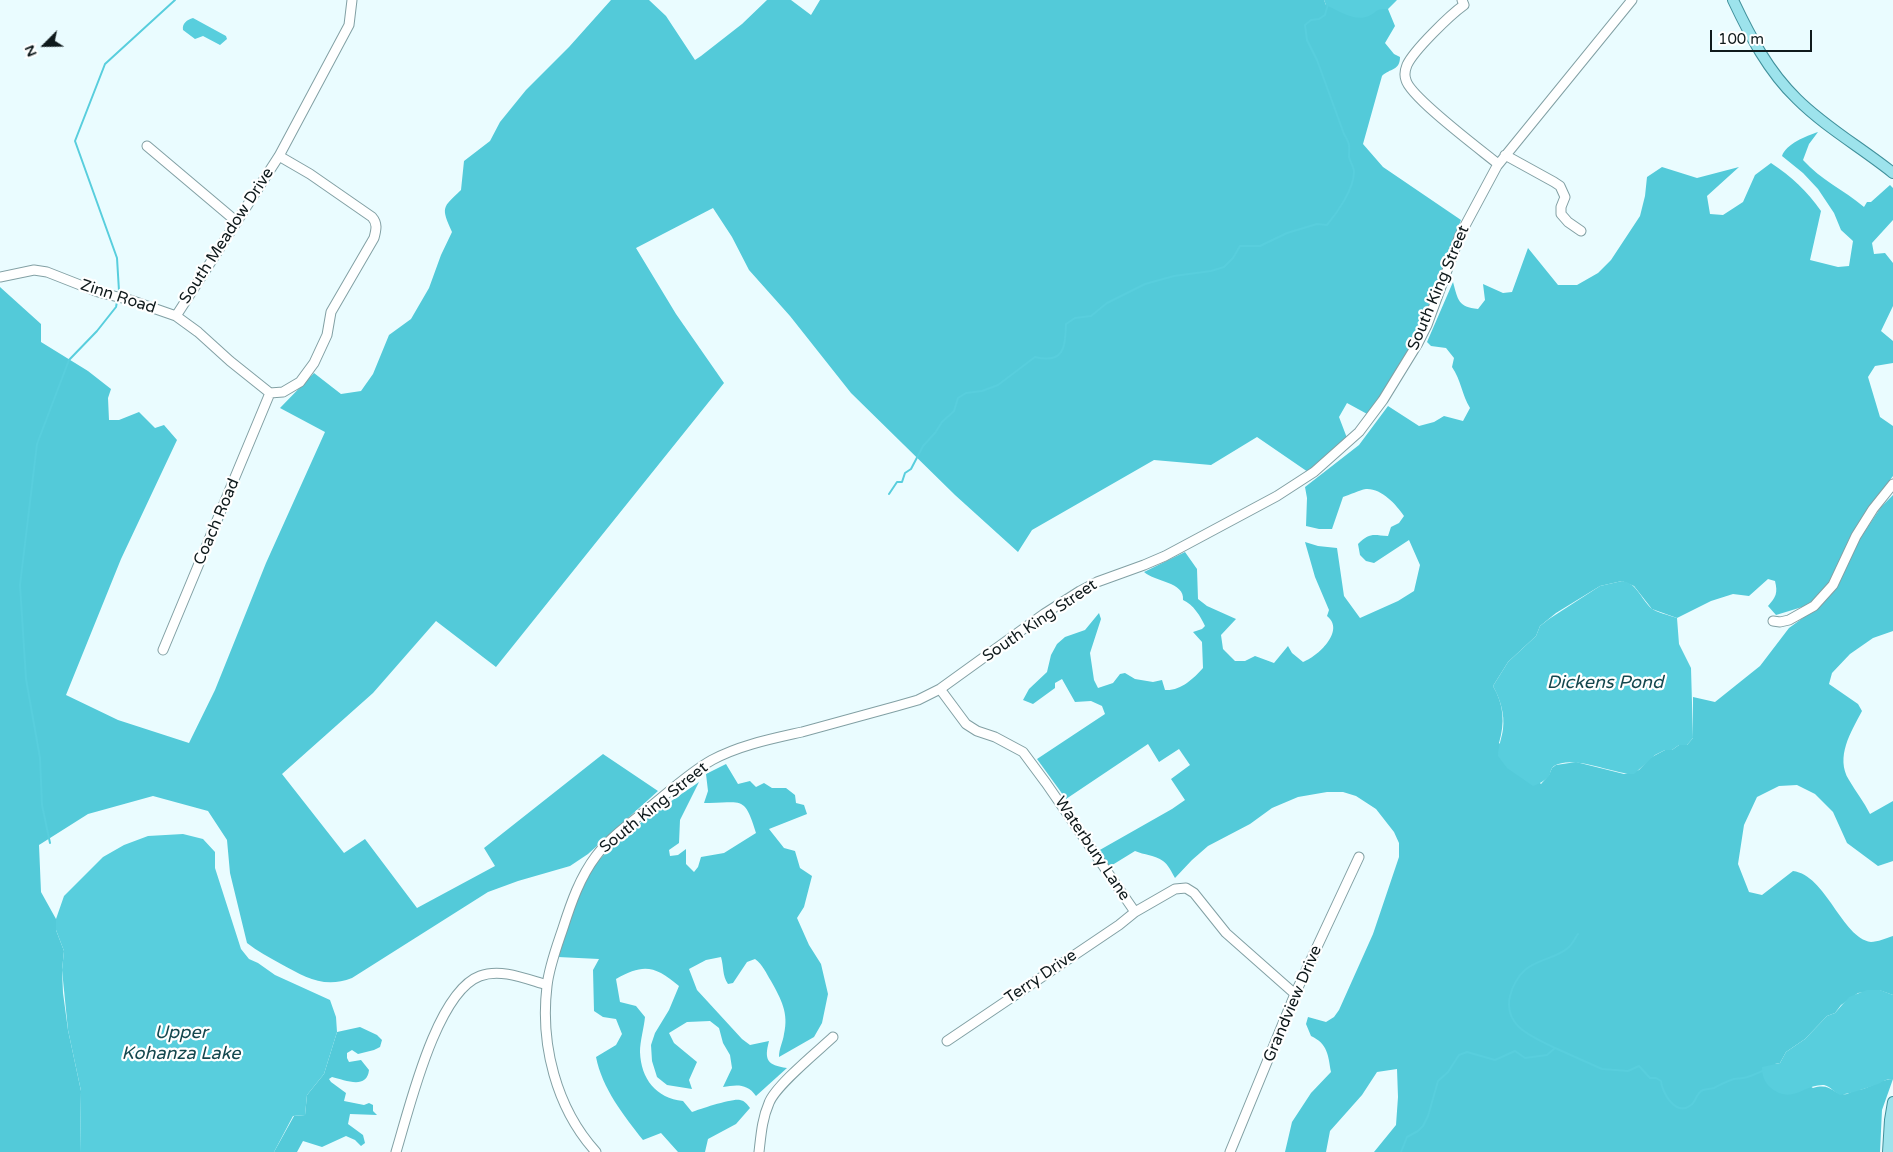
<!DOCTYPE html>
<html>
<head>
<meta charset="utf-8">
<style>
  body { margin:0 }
  #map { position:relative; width:1893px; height:1152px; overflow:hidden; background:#eafcff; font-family:"Varela Round",sans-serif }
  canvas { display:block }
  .north { position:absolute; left:20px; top:20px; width:50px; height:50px; -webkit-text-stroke:4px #fff; paint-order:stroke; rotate:247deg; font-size:14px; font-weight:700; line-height:20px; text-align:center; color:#0f1a1c }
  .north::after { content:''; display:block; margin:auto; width:18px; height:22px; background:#0f1a1c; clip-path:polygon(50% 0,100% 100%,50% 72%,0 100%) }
  .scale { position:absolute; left:1710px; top:30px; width:102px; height:22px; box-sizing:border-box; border:2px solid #0f1a1c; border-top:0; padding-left:6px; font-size:15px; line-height:18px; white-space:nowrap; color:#0f1a1c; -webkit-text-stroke:4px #fff; paint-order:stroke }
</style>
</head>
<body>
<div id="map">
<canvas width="1893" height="1152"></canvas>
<div class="north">N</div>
<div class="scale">100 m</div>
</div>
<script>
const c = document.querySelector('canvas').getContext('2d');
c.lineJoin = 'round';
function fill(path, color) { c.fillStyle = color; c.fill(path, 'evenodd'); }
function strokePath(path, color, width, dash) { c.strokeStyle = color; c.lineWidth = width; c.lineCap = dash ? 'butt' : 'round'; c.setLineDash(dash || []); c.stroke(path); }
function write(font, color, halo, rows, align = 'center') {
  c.font = font + ' "Varela Round",sans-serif'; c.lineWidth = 4.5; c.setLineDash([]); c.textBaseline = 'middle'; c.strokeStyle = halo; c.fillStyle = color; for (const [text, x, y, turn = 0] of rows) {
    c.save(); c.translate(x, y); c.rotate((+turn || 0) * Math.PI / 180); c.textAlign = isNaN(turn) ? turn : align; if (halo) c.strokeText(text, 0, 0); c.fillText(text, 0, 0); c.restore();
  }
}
const forest = new Path2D(`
  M611,0H649L666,16L695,60L701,56L742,24L767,0H791L811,15L820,0H1324L1326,5L1388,9L1395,26L1385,43L1394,54L1400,57C1400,71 1390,68 1382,76L1363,144L1383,167L1461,220L1422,327L1369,415L1347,403L1339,417L1347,438L1308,472L1257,437L1211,465L1154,460L1032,530L1018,552L955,495L851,393L790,316L749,270L732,237L713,208L636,248L676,314L724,383L496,667L436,621L373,693L282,774L344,853L365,839L417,908L495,866L484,848L603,754L658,791L588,854L570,866L518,881L488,892L352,978C324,989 305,977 281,964C269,957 257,951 247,943L230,873L227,840L208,811L153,796L88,814L39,845L41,892L56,919V930L64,951L62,970L63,993L68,1030L81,1091L80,1152H0V287L41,324V342L88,371L111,389L108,398L109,420H119L139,412L155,428L164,425L177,440L121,559L66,695L118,720L189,743L215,690L266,563L325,432L280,408L314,373L341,394L361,391L373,374L389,335L411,319L429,288L441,255L452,232C441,207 442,208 461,190L464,161L490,141L500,122L526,90L569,47Z
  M1818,132L1809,144L1803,160C1821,180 1844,190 1864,207L1867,202H1871L1890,185L1893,188V220L1872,243L1874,254L1885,253L1893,263V306L1881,331L1893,341V363L1875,366L1868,377L1880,417L1893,426V476L1873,502L1849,539L1844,553L1828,585L1812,604L1776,615L1768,606C1776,597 1778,593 1775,581L1768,579L1749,596L1733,594L1711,601L1677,618L1652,609L1634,586L1622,581L1600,586L1556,613L1540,626L1536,636L1508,662L1493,686C1504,705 1505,723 1499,743L1541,784L1549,775L1552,768L1556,765L1576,762L1624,774L1639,770L1650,758L1665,750H1672L1679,745H1687L1693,738V697L1715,702L1760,666L1789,628L1818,607L1835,589L1857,543L1881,507L1893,495V631L1873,638L1850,654L1832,673L1829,684L1858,704L1862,711C1851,732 1835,757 1849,780C1856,792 1864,802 1870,814L1893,801V861L1878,866L1847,843L1833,812L1815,794L1797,785L1779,786L1757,797L1744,825L1738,864L1749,892L1762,895L1793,871C1826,875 1842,938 1871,942C1877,942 1887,938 1893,936V995L1879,990L1858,993L1841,1005L1835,1013L1827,1016L1805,1039L1786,1052L1780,1063L1775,1064L1813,1088C1833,1082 1832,1096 1847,1094C1850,1093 1852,1091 1855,1090C1857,1090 1860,1090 1863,1089C1872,1086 1883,1079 1893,1079L1882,1110L1880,1152H1374L1396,1125L1398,1097L1397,1069L1377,1072L1362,1095L1330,1131L1326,1152H1285L1292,1122L1311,1093L1331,1072C1328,1055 1328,1044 1311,1036L1306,1024L1308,1017L1326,1022L1334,1017L1339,1010L1373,934L1399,857V843L1394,832L1376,809L1356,796L1343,792H1327L1298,797L1272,808L1250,824L1208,846L1192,860L1175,878C1172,873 1168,864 1163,861C1155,855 1144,855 1135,851L1109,867L1098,851L1172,809L1185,800L1171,779L1190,765L1179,749L1159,762L1148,744L1066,799L1037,759L1105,714L1102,706L1091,701L1075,702L1062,679L1055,683V688L1033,704L1023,700L1029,689L1047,672L1051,655L1057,644L1065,637L1085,630L1099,613L1101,619L1090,653L1094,680L1098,688L1113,683L1120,674L1125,673L1135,679L1153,682L1162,680L1165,690C1181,691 1193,679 1203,668L1202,642L1193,632L1202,629L1205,626C1201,617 1193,604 1183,600C1185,582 1155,582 1144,572L1185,552L1197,569L1198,599L1207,606L1236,619L1221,635L1223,649L1235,661H1245L1255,656L1274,663L1288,646L1292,653L1303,662C1317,657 1346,631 1327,616L1329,610L1315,577L1305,542L1318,546L1337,548L1344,596L1360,618L1398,601L1414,591L1420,565L1409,540L1374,563L1366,561L1360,555L1358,544C1370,532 1373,535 1388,536L1391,527L1399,523L1404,516C1396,504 1381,488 1366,489C1359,490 1350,495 1343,497L1332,529H1319L1306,526L1307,498L1305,487L1359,445L1388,406L1419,426L1434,422L1444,416L1463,421L1470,408C1462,395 1461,380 1452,367L1454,358L1446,348L1431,346L1427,342L1453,282C1458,300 1458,307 1478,309L1485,300L1483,284L1503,293L1512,292L1528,248L1558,285H1577L1598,273L1611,260L1640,216L1645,196L1647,177L1662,167L1697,178L1739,167L1707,196L1710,214L1723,215L1743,202L1755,175L1771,163C1792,177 1807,191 1821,211L1810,260L1838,267L1849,266L1853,241L1841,230L1834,213L1818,189L1803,173L1782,156C1786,144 1806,136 1818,132Z
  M726,764L738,784L750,781L756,787L764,783L772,788H786L795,795L796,803L804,805L807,814L769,829L784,848L795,851L800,868L812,876L804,907L797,918L809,945L821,964L828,994L822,1023L814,1037L779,1057C779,1048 783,1042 784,1034C789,1013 781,999 771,981C766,973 763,965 755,959L747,962L733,983L728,984C722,975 724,967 721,957L706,960L689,969L697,990L742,1039L750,1045L769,1041C764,1060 767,1065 787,1068L756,1096C747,1083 736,1085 723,1087L732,1068L730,1055L723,1043L719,1028L710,1021L687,1022L669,1033L674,1043L697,1062L689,1080L692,1089L667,1085L657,1077L652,1061L651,1045L655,1033L669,1010L679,986C655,966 644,963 616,979L620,1002L636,1006L645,1017C644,1028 640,1041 640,1052C641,1079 656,1098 683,1101L692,1112C700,1109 733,1098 740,1100C745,1101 747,1104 750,1108L736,1124L708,1139L705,1152H678L661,1133L643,1140C624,1116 602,1088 596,1057L616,1045L622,1034L616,1019L603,1017L594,1011L593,970L599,959L558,957C566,932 578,889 593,868C616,836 666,805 699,782L680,820L679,843L669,850L670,856L678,855L686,849V864L694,872L698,867L701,857L724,853L756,833C744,793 741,804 704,803L708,791L706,774Z
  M360,1027L377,1035L382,1040L380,1047L374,1050L358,1054L352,1050L347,1053V1058L349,1062L361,1060L369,1070C367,1090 345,1080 332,1077L329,1079L331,1082L346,1093L344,1101L364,1105L369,1103L373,1105V1111L377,1115L350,1114L348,1124L363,1135L365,1143L361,1146L355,1140L346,1136L322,1147L303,1141L297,1152H274L294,1116L305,1115L307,1095L324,1074L337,1032Z`);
const water = new Path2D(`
  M1324,0H1397L1388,9C1374,9 1379,11 1369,16C1355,22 1339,11 1326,5Z
  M193,18L226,36L227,39L220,45L203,36L195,39L183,30C182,23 187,20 193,18Z
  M1622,581C1637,583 1641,599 1651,608C1657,613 1669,615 1677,618L1679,644L1691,668L1693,738L1687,745H1679L1672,750H1665L1655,755L1634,774C1613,774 1573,754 1554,766C1550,769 1551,773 1549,776C1544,781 1539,784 1533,786L1507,768L1498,756C1498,746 1502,738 1503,729C1505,714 1500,699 1493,686L1508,662L1536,636L1540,626L1549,619L1600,586Z
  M183,834L203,839L215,852V868L241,949L249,959L258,963L275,975L330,1000L336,1017L337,1032L324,1074L307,1095L305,1115L293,1116L274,1152H80L81,1091L68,1030L62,970L64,951L56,930V919L64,896L103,857L124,845L148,836Z
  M1867,990H1880L1893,995V1079C1886,1079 1884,1081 1878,1084C1866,1088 1853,1093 1840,1095C1835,1093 1830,1086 1824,1085C1804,1084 1792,1105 1771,1088C1764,1082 1762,1075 1762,1067L1780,1063L1786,1052L1805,1039L1827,1016L1835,1013L1849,997Z`);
const stream = new Path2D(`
  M119,291L117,258L75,141L105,64L175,0
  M889,494L897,482H902L905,473L911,469L923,446L935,433L942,422L954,411L958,398L966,393L982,391L998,385L1035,357C1064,364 1065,348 1066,324L1075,318L1091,316L1107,303L1145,284L1174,276L1211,271L1224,267L1233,258L1240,246H1260L1287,233L1317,224L1327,225C1337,213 1354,189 1354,172C1354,167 1350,162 1349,157C1349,145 1351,146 1344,134L1317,60L1307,40L1305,25L1311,20L1319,19L1325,15L1328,4
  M50,843L42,805L40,758L26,679L20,585L37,444L69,360L97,331L116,307L117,302
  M1555,1048C1533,1037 1503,1027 1510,996C1512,987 1518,976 1525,970C1537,959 1558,958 1569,947C1573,943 1575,938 1578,934
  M1401,1152L1407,1137L1418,1131L1423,1126L1428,1116L1438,1081L1448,1072L1459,1055L1467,1052L1495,1060L1515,1051L1525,1058L1547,1055L1555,1048L1602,1069L1628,1071L1639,1066L1650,1078H1656L1661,1081C1662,1093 1676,1117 1691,1105C1696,1102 1696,1093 1703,1090C1706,1089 1710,1089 1714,1088C1720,1085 1725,1082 1731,1080C1735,1078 1739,1079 1743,1078C1750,1077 1757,1073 1765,1070`);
const minor = new Path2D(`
  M1462,0L1464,5C1450,15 1414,50 1407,65C1405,70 1404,75 1406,80C1410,97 1481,150 1498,164
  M147,146L237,222
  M1505,155L1554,182L1560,186L1565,197L1561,207V214L1568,222L1581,231
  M0,277L34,270L47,272L98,292L130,300L176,316L198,332L230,361L270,393
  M176,316L279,156L349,25L352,0
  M270,393L283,392L300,382L314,363L327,335L331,312L374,238C376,230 378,224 372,217L310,174L279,156
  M1773,621L1780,622L1789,620L1814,606L1833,585L1856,536L1873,509L1893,484
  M163,650L270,393
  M940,689L966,724L977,731L995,737L1023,752L1046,783L1135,912L1175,889L1186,888L1194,893L1226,933L1295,994
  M947,1041L1119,925L1135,912
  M396,1152C409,1110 436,992 480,976C501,968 526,979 547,985
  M596,1152C556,1108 540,1044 547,986C549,967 557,946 563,928C571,903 580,877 596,856C610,837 631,823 649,808C669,792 689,773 712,760C740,745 771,739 802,732C834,723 865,715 897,706L918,700L940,689L1044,614L1080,591L1097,582L1144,565L1165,556L1277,496L1314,472L1359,432L1383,400L1418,343L1427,325L1460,235L1497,166L1632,0
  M759,1152C761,1135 762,1119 769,1103C775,1086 818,1051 833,1037
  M1230,1152L1295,994L1359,857`);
const major = new Path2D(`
  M1733,0C1750,36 1768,71 1797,99C1825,127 1862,148 1893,173
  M1888,1152L1890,1120L1893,1102`);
const streetNames = [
  ["South Meadow Drive",227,236,-57],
  ["South King Street",1439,288,-67],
  ["Zinn Road",118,297,18],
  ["Coach Road",217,522,-67],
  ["South King Street",1040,621,-34],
  ["South King Street",654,808,-39],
  ["Waterbury Lane",1092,849,56],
  ["Terry Drive",1041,977,-34],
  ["Grandview Drive",1293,1004,-67]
];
const waterNames = [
  ["Dickens Pond",1605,683],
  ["Upper",181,1033],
  ["Kohanza Lake",181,1054]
];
fill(forest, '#53cad9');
fill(water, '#58cedd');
strokePath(stream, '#58cedd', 2);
strokePath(minor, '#82a0a4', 11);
strokePath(major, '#40909b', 12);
strokePath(minor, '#fff', 9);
strokePath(major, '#9de3ec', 10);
write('16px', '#0f1a1c', '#fff', streetNames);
write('italic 18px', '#14484f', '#fff', waterNames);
</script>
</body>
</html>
